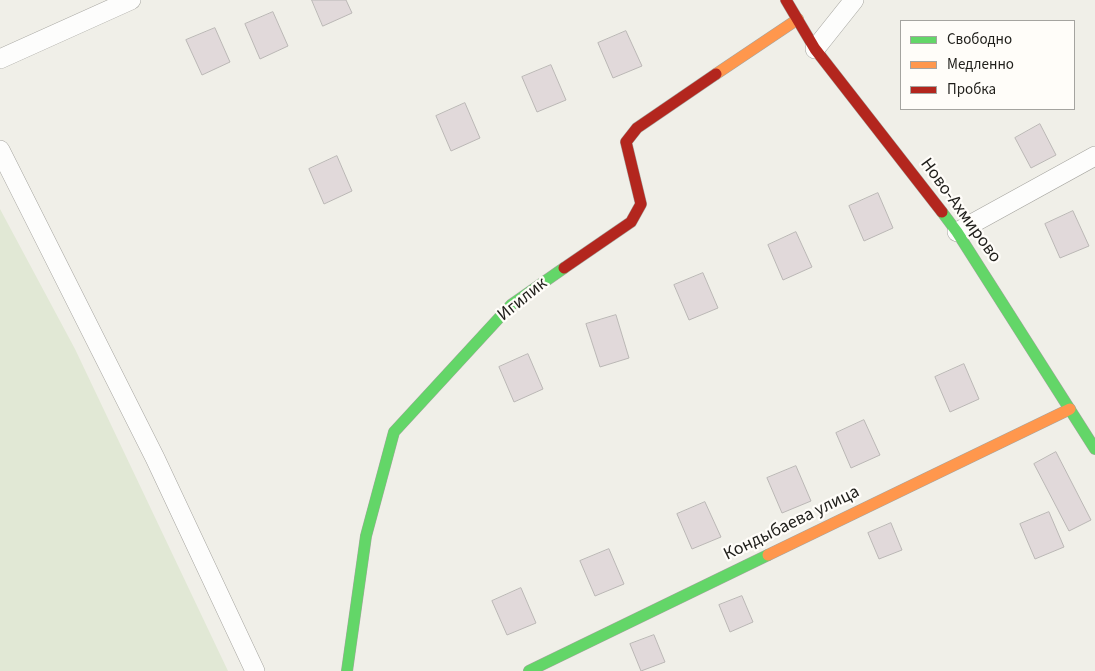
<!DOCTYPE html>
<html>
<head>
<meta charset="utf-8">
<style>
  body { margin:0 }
  #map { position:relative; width:1095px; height:671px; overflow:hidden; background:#f0efe8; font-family:"Source Sans 3",sans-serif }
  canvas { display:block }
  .legend { position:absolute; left:900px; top:20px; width:175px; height:90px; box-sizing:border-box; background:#fffdf9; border:1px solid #a5a4a0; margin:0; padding:6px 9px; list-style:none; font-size:15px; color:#1f1e1a }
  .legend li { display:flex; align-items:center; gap:10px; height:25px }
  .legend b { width:25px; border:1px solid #a5a4a0 }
</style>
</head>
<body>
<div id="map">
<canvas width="1095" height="671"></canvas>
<ul class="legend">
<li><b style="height:6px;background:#63d668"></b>Свободно</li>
<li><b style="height:6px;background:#ff974d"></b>Медленно</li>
<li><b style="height:6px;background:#b3261e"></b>Пробка</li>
</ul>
</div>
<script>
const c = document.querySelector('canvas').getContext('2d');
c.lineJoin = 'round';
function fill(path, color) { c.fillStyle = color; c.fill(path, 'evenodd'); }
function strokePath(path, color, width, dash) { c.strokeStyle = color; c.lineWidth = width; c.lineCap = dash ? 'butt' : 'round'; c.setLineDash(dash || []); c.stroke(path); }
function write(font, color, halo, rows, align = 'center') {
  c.font = font + ' "Source Sans 3",sans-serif'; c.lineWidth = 4.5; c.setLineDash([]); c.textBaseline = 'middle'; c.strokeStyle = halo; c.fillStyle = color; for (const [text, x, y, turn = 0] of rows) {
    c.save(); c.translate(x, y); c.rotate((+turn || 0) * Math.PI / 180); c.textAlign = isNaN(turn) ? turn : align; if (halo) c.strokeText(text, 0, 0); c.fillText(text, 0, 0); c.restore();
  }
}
const green = new Path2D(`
  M0,209L75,349L228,671H0Z`);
const building = new Path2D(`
  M312,0H346L352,13L323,26Z
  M273,12L288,46L260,59L245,24Z
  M215,28L230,62L202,75L186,40Z
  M626,31L642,66L613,78L598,43Z
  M551,65L566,100L537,112L522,77Z
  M465,103L480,138L451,151L436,116Z
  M1040,124L1056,155L1031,168L1015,138Z
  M337,156L352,191L324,204L309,169Z
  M878,193L893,228L864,241L849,206Z
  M1073,211L1089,246L1060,258L1045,224Z
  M796,232L812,267L783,280L768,245Z
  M703,273L718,308L689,320L674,285Z
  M616,315L629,358L600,367L586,324Z
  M528,354L543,389L514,402L499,367Z
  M964,364L979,399L950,412L935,377Z
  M864,420L880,455L851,468L836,433Z
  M1056,452L1091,520L1069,531L1034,464Z
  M796,466L811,501L782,513L767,478Z
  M705,502L721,537L692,549L677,514Z
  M1049,512L1064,547L1035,559L1020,524Z
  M891,523L902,550L879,559L868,533Z
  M609,549L624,584L595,596L580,561Z
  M521,588L536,623L507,635L492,601Z
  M742,596L753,622L730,632L719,605Z
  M654,635L665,662L641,671L630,644Z`);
const street = new Path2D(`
  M815,49L854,0
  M0,59L131,0
  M0,150L155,458L255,671
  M957,232L1095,156`);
const fast = new Path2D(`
  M942,212L957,232L1095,449
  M347,671L366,536L394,432L511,305L564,268
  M529,671L768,555`);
const slow = new Path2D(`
  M716,74L798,19
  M768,555L1070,409`);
const jam = new Path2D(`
  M786,0L815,49L942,212
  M564,268L631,222L641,204L626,142L637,128L716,74`);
const streetNames = [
  ["Ново-Ахмирово",960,211,54],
  ["Игилик",523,300,-39],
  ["Кондыбаева улица",792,524,-26]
];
fill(green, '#e1e8d5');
fill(building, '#e1d9da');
strokePath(building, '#bab7b5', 1);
strokePath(street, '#a5a49f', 20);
strokePath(fast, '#a5a49f', 12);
strokePath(slow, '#a5a49f', 12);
strokePath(jam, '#a5a49f', 12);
strokePath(street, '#fdfdfc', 19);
strokePath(fast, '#63d668', 11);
strokePath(slow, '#ff974d', 11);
strokePath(jam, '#b3261e', 11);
write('18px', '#1f1e1a', '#fffdf9', streetNames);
</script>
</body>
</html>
